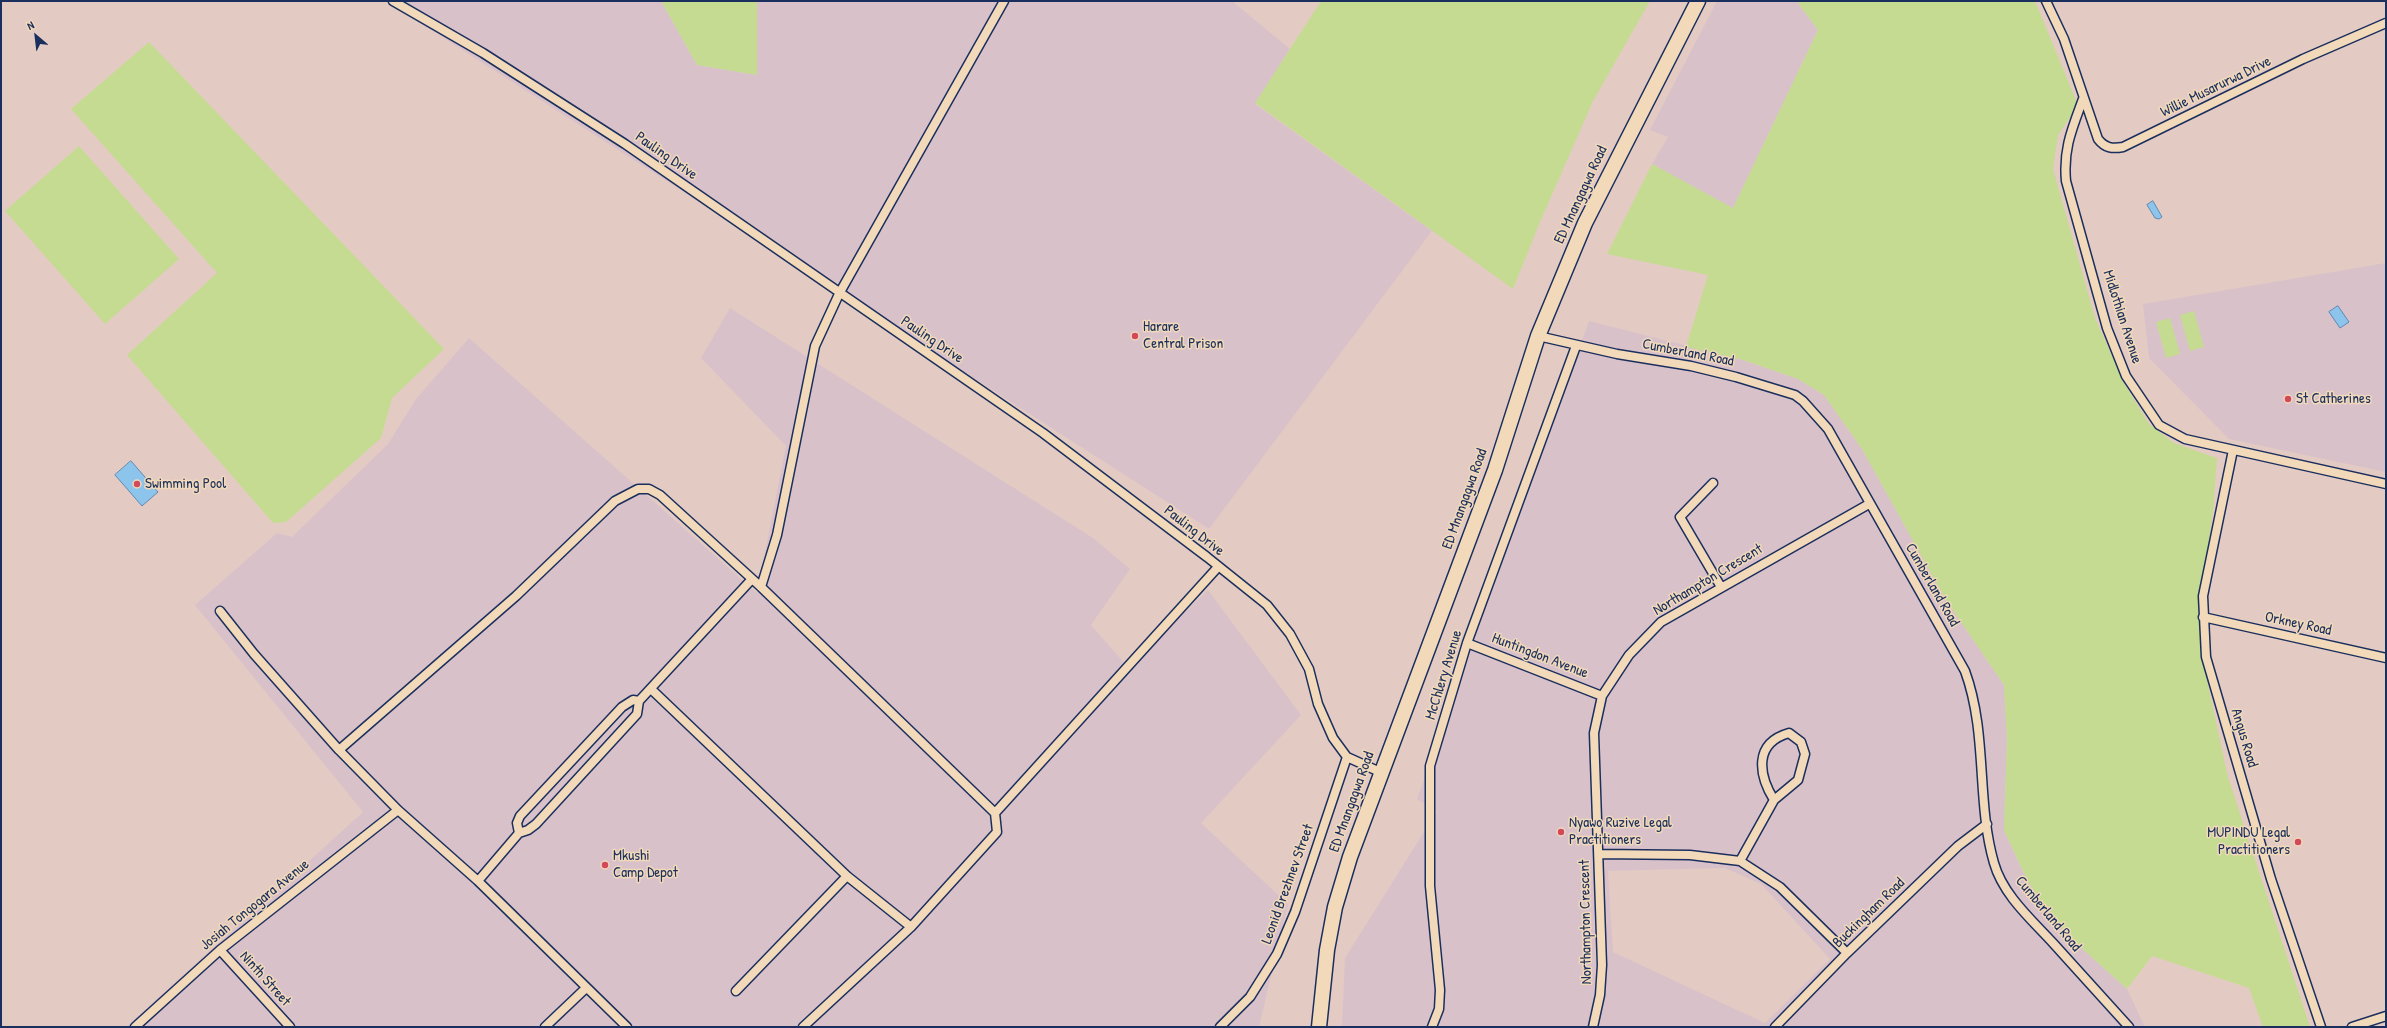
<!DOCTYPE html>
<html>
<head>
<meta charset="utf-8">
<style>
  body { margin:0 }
  #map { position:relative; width:2387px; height:1028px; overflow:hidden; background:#e3cbc3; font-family:"Patrick Hand",sans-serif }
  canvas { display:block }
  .frame { position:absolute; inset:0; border:2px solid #1b2f5e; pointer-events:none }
  .north { position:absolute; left:16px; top:16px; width:40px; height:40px; -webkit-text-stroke:3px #f1d9b9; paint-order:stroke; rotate:332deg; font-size:11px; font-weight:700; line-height:16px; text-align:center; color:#1b2f5e }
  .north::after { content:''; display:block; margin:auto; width:14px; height:18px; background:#1b2f5e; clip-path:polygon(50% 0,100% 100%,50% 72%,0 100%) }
</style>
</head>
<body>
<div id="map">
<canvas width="2387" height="1028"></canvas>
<div class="frame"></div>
<div class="north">N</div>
</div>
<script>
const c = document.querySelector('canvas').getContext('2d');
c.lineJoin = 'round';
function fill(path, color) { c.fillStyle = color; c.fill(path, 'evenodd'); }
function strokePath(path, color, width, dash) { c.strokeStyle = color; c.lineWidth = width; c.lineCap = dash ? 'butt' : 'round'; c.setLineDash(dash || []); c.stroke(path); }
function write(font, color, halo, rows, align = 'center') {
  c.font = font + ' "Patrick Hand",sans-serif'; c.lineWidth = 3; c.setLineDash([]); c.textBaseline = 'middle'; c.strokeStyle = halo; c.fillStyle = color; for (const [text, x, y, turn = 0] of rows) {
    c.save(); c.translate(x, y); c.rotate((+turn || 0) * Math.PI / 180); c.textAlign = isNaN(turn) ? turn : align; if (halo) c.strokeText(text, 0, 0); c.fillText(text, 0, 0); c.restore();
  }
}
const built = new Path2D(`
  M386,1H661L697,65L756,75L757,1H1232L1290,49L1255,104L1432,231L1209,529Z
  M1717,1H1799L1798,3L1818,30L1733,209L1652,164L1668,137L1650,130Z
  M2386,263V472L2229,439L2149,358L2143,304Z
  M730,308L1093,538L1130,569L1091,625L1127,666L1208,590L1301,715L1201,823L1288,904L1259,1027H126L363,812L195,605L277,533L292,537L388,444L416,399L469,338L757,593L786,446L701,358Z
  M1589,321L1743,360L1798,379L1824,395L1862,449L1946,600L2004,685L2007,738L2004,830L2023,872L2066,934L2127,989L2145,1027H1342L1345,958L1437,811L1417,799ZM1725,868L1761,884L1830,959L1765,1023L1613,952L1608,871Z`);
const green = new Path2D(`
  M661,1H757V75L697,65Z
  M1321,1H1650L1593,101L1540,222L1513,289L1255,103Z
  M1799,1H2035L2078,105L2058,135L2053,169L2095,318L2124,383L2149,424L2174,443L2217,458L2213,511L2201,596L2203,662L2228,777L2310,1027H2263L2249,988L2152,956L2127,989L2066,934L2028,882L2004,830L2007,738L2004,685L1946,600L1862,449L1824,395L1798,379L1743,360L1686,347L1708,275L1607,254L1652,164L1733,208L1818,30L1798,3Z
  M149,42L444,349L392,398L381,438L286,522L273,523L127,355L217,273L71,109Z
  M79,146L179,259L105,324L5,211Z
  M2194,311L2204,347L2190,351L2180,315Z
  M2170,318L2180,354L2166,358L2156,322Z`);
const water = new Path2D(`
  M2153,201L2162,217L2159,219L2155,218L2147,205Z
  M2338,306L2349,322L2340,328L2329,312Z
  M131,461L158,492L142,506L115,475Z`);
const minor = new Path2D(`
  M393,1L483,53L625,144L1043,433L1207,557L1267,605L1290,634L1309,669L1318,704L1333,738L1347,757L1380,772
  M2046,1L2064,39L2098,139C2105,148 2112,149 2123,147L2303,59L2386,23
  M2083,99C2072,129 2063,149 2066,181L2107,328L2126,376L2159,425L2185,439L2386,484
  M1538,336L1617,354L1691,366L1736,377L1795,395L1803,401L1828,429L1965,671C1988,734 1976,801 1994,863C2003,895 2032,920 2053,943C2078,971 2104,999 2129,1027
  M2233,450L2203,596L2206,657L2271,879L2321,1027
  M1713,483L1680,517L1721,587
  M761,587L777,535L815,346L839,294L1004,1
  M220,611L254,654L339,750L398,810L478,881L627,1027
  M2203,617L2386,658
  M1467,643L1602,696
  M651,689L847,876L911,927
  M339,750L516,596L615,501L638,489H649L660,495L761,587L995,813
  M519,833L517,823L520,816L622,707L633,700L639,701
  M1599,854L1690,855L1740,861L1780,887L1847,953
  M1740,861L1774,800L1798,780L1805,754L1801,742L1789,733C1754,743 1758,774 1774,800
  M478,881L519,833L528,830L536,824L637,714L639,701L752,579
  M220,950L290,1027
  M736,991L847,876
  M135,1027L220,950L398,810
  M545,1027L586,988
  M803,1027L911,927L997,832L995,813L1218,567
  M1220,1027L1250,997L1277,954L1295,912L1347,757
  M1432,1027L1439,1009L1440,990L1430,886V766L1467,643L1576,346
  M1593,1027L1600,995L1602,965L1594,733L1602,696L1629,655L1661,622L1869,504
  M1775,1027L1847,953L1958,846L1987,824
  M2352,1027L2386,1016`);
const trunk = new Path2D(`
  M1319,1027L1327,950L1335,907L1350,857L1495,470L1538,336L1585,223L1698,1`);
const markers = [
  [1135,336,4,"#d1495b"],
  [2288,399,4,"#d1495b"],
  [137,484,4,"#d1495b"],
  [1561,832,4,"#d1495b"],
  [2298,842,4,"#d1495b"],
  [605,865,4,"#d1495b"]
];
const streetNames = [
  ["Willie Musarurwa Drive",2216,87,-26],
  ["Pauling Drive",666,156,35],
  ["ED Mnangagwa Road",1581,195,-65],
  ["Midlothian Avenue",2122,317,72],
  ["Pauling Drive",932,340,34],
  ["Cumberland Road",1688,353,11],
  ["ED Mnangagwa Road",1465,499,-70],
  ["Pauling Drive",1194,531,38],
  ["Northampton Crescent",1708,580,-31],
  ["Cumberland Road",1932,585,60],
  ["Orkney Road",2298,624,12],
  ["Huntingdon Avenue",1540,656,21],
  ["McChlery Avenue",1444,675,-73],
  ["Angus Road",2244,738,73],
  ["ED Mnangagwa Road",1352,802,-70],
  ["Leonid Brezhnev Street",1288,884,-70],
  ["Josiah Tongogara Avenue",255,905,-39],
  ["Buckingham Road",1869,913,-44],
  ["Cumberland Road",2048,914,50],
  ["Northampton Crescent",1586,922,-91],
  ["Ninth Street",265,979,48]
];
const poiNames = [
  ["Harare",1143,327],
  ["Central Prison",1143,344],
  ["St Catherines",2296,399],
  ["Swimming Pool",145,484],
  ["Nyawo Ruzive Legal",1569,823],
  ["Practitioners",1569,840],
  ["MUPINDU Legal",2290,833,"right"],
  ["Practitioners",2290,850,"right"],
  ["Mkushi",613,856],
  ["Camp Depot",613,873]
];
fill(built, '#d9c1ca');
fill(green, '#c5db91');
fill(water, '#8dc4eb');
strokePath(water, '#5f88b3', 1);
strokePath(minor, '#1b2f5e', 11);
strokePath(trunk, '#1b2f5e', 17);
strokePath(minor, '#f1d9b9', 8);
strokePath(trunk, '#f1d9b9', 14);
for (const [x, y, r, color] of markers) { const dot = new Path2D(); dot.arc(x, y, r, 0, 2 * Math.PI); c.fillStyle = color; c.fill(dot); strokePath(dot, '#f1d9b9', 1.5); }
write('15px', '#1b2f5e', '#f1d9b9', streetNames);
write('15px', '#1b2f5e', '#f1d9b9', poiNames, 'left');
</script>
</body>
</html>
